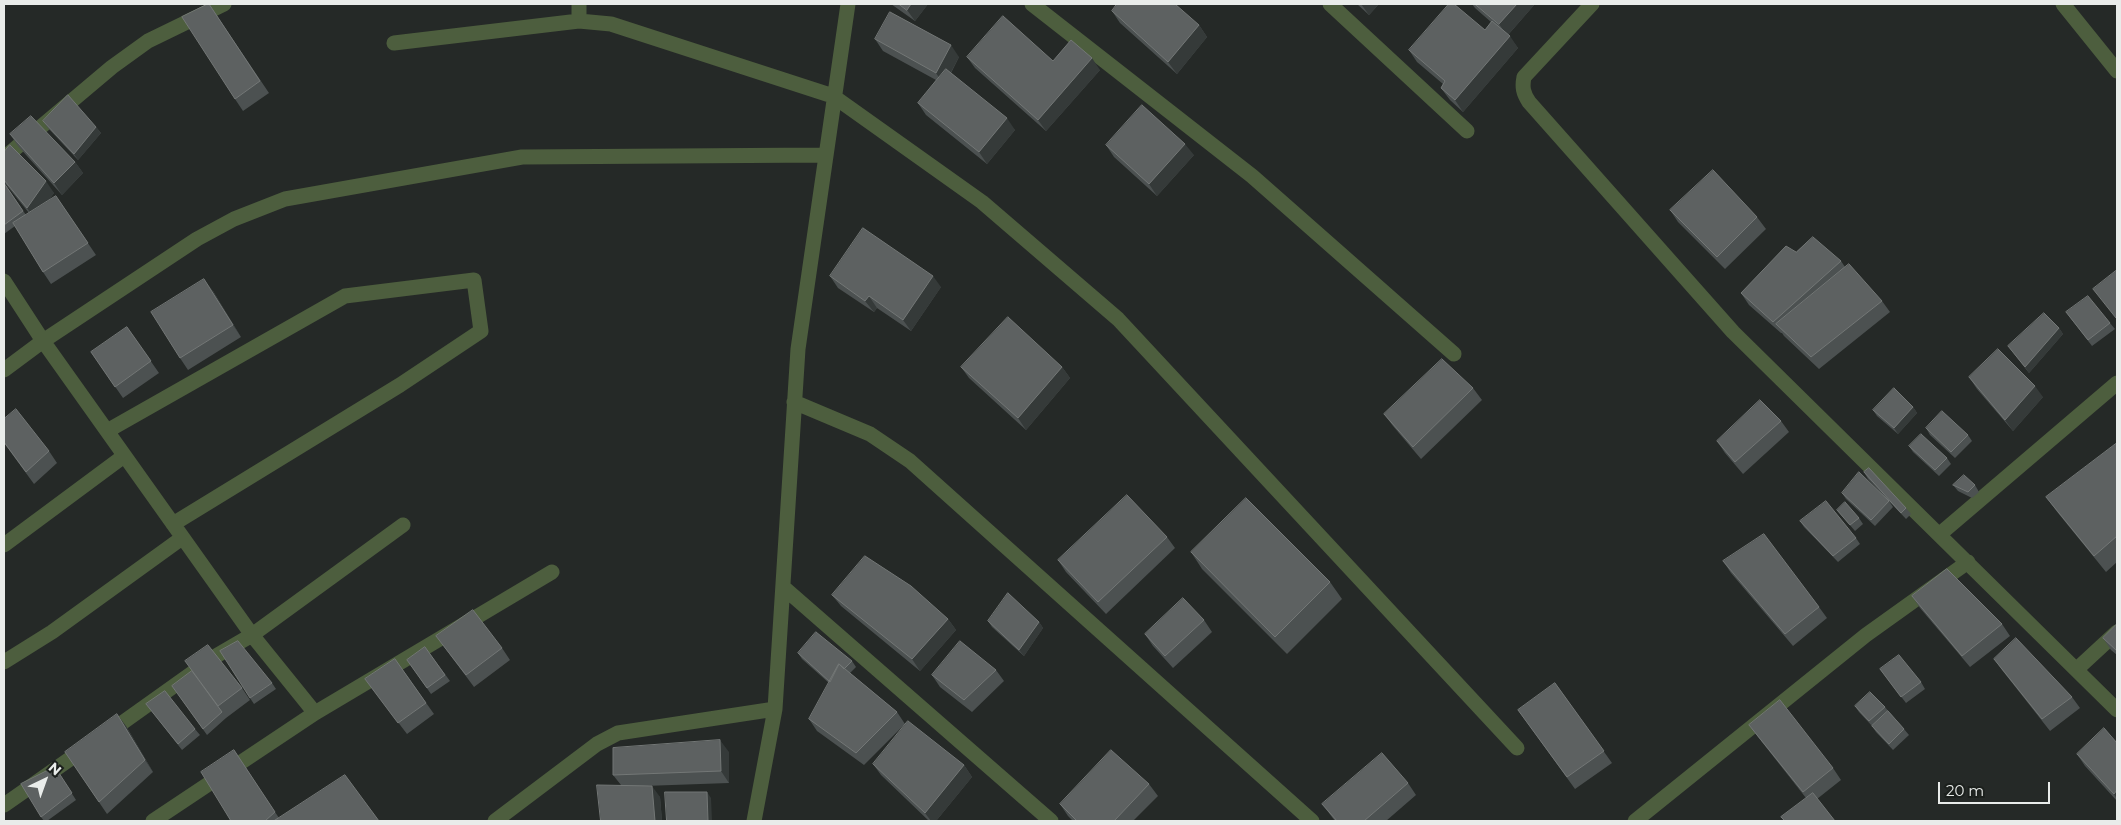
<!DOCTYPE html>
<html>
<head>
<meta charset="utf-8">
<style>
  body { margin:0 }
  #map { position:relative; width:2121px; height:825px; overflow:hidden; background:#252927; font-family:Montserrat,sans-serif }
  canvas { display:block }
  .frame { position:absolute; inset:0; border:5px solid #e9ecea; pointer-events:none }
  .north { position:absolute; left:20px; top:755px; width:50px; height:50px; -webkit-text-stroke:4px #1c201d; paint-order:stroke; rotate:42deg; font-size:14px; font-weight:700; line-height:20px; text-align:center; color:#e9ecea }
  .north::after { content:''; display:block; margin:auto; width:18px; height:22px; background:#e9ecea; clip-path:polygon(50% 0,100% 100%,50% 72%,0 100%) }
  .scale { position:absolute; left:1938px; top:782px; width:112px; height:22px; box-sizing:border-box; border:2px solid #e9ecea; border-top:0; padding-left:6px; font-size:15px; line-height:18px; white-space:nowrap; color:#e9ecea; -webkit-text-stroke:4px #1c201d; paint-order:stroke }
</style>
</head>
<body>
<div id="map">
<canvas width="2121" height="825"></canvas>
<div class="frame"></div>
<div class="north">N</div>
<div class="scale">20 m</div>
</div>
<script>
const c = document.querySelector('canvas').getContext('2d');
c.lineJoin = 'round';
function strokePath(path, color, width, dash) { c.strokeStyle = color; c.lineWidth = width; c.lineCap = dash ? 'butt' : 'round'; c.setLineDash(dash || []); c.stroke(path); }
function fill(path, color) { c.fillStyle = color; c.fill(path, 'evenodd'); }
const minor = new Path2D(`
  M579,4V21
  M1032,4L1252,176L1454,354
  M1330,4L1467,131
  M1592,4L1524,77C1522,87 1523,93 1529,102L1733,332L2117,710
  M2063,4L2117,71
  M394,43L579,21L611,24L833,96L982,202L1118,319L1517,748
  M4,158L112,67L148,41L224,4
  M4,281L43,341L252,635L315,713
  M4,370L43,341L197,239L234,219L285,199L522,157L824,155
  M794,402L870,434L910,461L1312,821
  M107,431L345,296L474,280L481,331L400,385L173,524
  M1940,534L2117,383
  M4,545L124,456
  M783,587L1051,821
  M4,662L52,632L182,538
  M2077,669L2117,632
  M108,733L216,656L252,635L403,525
  M4,805L87,747
  M153,821L315,713L552,572
  M495,821L597,744L618,733L775,709
  M754,821L775,709L798,349L848,4
  M1635,821L1866,635L1968,562`);
const wall = new Path2D(`
  M209,4L269,93L243,111L235,99Z
  M891,4H928L915,21Z
  M1357,4H1379L1369,15Z
  M1472,4H1535L1508,35L1518,48L1463,112L1450,100L1441,88L1443,84L1417,62L1409,50L1485,30L1491,22L1475,8Z
  M1112,11L1199,25L1207,37L1177,74L1120,23Z
  M875,39L959,57L951,73L1015,130L987,164L926,115L918,103L936,80L883,51Z
  M967,57L1053,61L1100,70L1046,131L975,68Z
  M43,121L96,127L101,133L78,160L48,128Z
  M10,134L75,162L83,173L62,195L18,146Z
  M1106,145L1194,155L1157,196L1114,157Z
  M4,152L54,193L48,201L56,196L96,255L51,284L43,272L15,226L4,234V183L26,215L29,213L4,182Z
  M1670,210L1757,217L1766,229L1725,269L1678,222Z
  M1796,252L1841,261L1845,267L1882,301L1890,312L1819,369L1784,336L1782,333H1781L1749,305L1741,293Z
  M830,276L941,287L911,331L877,308L874,312L838,288Z
  M213,291L241,337L188,370L180,358Z
  M2066,312L2110,323L2115,329L2092,346Z
  M127,327L159,373L123,398L91,352Z
  M2059,328L2063,334L2029,373L2008,346Z
  M961,367H1062L1070,378L1026,430L969,378Z
  M1969,377L2043,397L2013,431L1977,389Z
  M1473,388L1482,400L1421,459L1393,426L1384,414Z
  M1913,407L1917,413L1898,434L1877,416L1873,410Z
  M4,419L49,451L57,463L34,484L4,443Z
  M1781,421L1789,432L1743,474L1725,453L1717,441Z
  M1926,428L1968,435L1972,441L1955,458L1930,435Z
  M2117,443V562L2106,572L2058,513L2046,497Z
  M1909,446L1947,458L1951,464L1939,476L1913,452Z
  M1864,472L1906,508L1911,514L1906,519L1868,479Z
  M1953,485H1975L1979,492L1972,498L1958,491Z
  M1842,493L1889,501L1893,507L1875,526L1846,499Z
  M1837,510L1859,518L1863,524L1855,531Z
  M1800,521L1856,538L1860,544L1838,562L1804,527Z
  M1167,537L1175,548L1106,614L1066,572L1058,560Z
  M1191,552L1330,582L1342,599L1287,654L1202,569Z
  M1723,561L1819,607L1827,618L1793,646L1731,573Z
  M832,595L948,619L956,630L920,671L841,606Z
  M1912,596L2002,624L2010,636L1970,667L1920,608Z
  M1204,620L1212,632L1173,668L1153,646L1145,634Z
  M988,621L1039,622L1043,628L1024,656L992,627Z
  M2117,624V655L2111,650L2103,638Z
  M436,636L502,648L510,660L474,687Z
  M425,647L450,681L431,694L407,660Z
  M798,653L852,661L856,667L850,673L897,712L905,724L864,765L817,731L809,719L829,683L802,659Z
  M395,659L434,714L407,734L365,679Z
  M1994,659L2072,697L2080,708L2050,731L2002,670Z
  M1880,669L1921,682L1925,689L1906,703Z
  M996,670L1004,681L972,712L940,687L932,675Z
  M272,683L276,689L254,704L250,698Z
  M1555,683L1612,763L1575,789L1518,710Z
  M172,686L242,688L250,700L226,718L207,735Z
  M146,704L195,729L200,735L182,750Z
  M1855,706L1885,707L1889,712L1904,729L1909,735L1893,750L1876,732L1872,726L1859,712Z
  M1749,725L1833,768L1841,780L1817,799L1835,821H1784L1781,817L1806,798L1758,737Z
  M126,726L153,772L107,814L65,752Z
  M2117,743V801L2085,766L2077,754Z
  M234,750L279,818L379,821H231Z
  M729,752V783L644,786L660,797L662,821H601L621,785L613,775Z
  M873,764L964,765L972,777L936,821H929L881,775Z
  M55,767L76,800L47,821H44L41,817Z
  M1408,783L1416,795L1386,821H1335L1322,804Z
  M1149,784L1158,796L1133,821H1073L1068,816L1060,804Z`);
const shadedWall = new Path2D(`
  M911,4H928L915,21L907,10Z
  M1361,4H1379L1369,15Z
  M1517,4H1535L1507,36L1499,24Z
  M1199,25L1207,37L1177,74L1168,62Z
  M1510,36L1518,48L1463,112L1455,100Z
  M951,45L959,57L944,85L936,73Z
  M1092,58L1100,70L1046,131L1038,120Z
  M1007,118L1015,130L987,164L979,152Z
  M96,127L101,133L78,160L74,154Z
  M1185,144L1194,155L1157,196L1149,184Z
  M75,162L83,173L62,195L54,183Z
  M46,181L54,193L35,220L27,208Z
  M933,276L941,287L911,331L903,320Z
  M204,279L213,291L241,337L233,325Z
  M869,296L877,308L874,312L865,301Z
  M2059,328L2063,334L2029,373L2025,367Z
  M1062,367L1070,378L1026,430L1018,418Z
  M2035,386L2043,397L2013,431L2005,420Z
  M1913,407L1917,413L1898,434L1894,428Z
  M948,619L956,630L920,671L912,659Z
  M1039,622L1043,628L1024,656L1019,650Z
  M117,714L126,726L153,772L145,760Z
  M720,740L729,752V783L721,771Z
  M964,765L972,777L936,821H931L925,813Z
  M652,786L660,797L662,821H655Z
  M2117,790V799L2114,794Z
  M707,792L711,798L712,821H708Z`);
const building = new Path2D(`
  M208,4H209L260,81L235,99L182,17Z
  M899,4H911L907,10Z
  M1117,4H1175L1199,25L1168,62L1112,11Z
  M1449,4H1454L1485,30L1492,21L1510,36L1455,100L1441,88L1445,81L1409,50Z
  M1475,4H1517L1499,24Z
  M890,12L951,45L936,73L875,39Z
  M1003,16L1053,61L1071,40L1092,58L1038,120L967,57Z
  M946,69L1007,118L979,152L918,103Z
  M68,95L96,127L74,154L43,121Z
  M1142,105L1185,144L1149,184L1106,145Z
  M31,116L75,162L54,183L10,134Z
  M10,145L46,181L27,208L4,180V152Z
  M1713,170L1757,217L1717,257L1670,210Z
  M4,183L23,211L4,225Z
  M56,196L88,243L43,272L13,223Z
  M863,228L933,276L903,320L869,296L865,301L830,276Z
  M1813,237L1841,261L1773,322L1741,293L1786,246L1796,252Z
  M1849,264L1882,301L1811,357L1776,324Z
  M2117,270V318H2116L2093,289Z
  M204,279L233,325L180,358L151,312Z
  M2088,296L2110,323L2088,340L2066,312Z
  M2044,313L2059,328L2025,367L2008,346Z
  M1008,317L1062,367L1018,418L961,367Z
  M127,327L151,361L115,387L91,352Z
  M1998,349L2035,386L2005,420L1969,377Z
  M1442,359L1473,388L1413,447L1384,414Z
  M1894,388L1913,407L1894,428L1873,410Z
  M1760,400L1781,421L1735,462L1717,441Z
  M16,409L49,451L26,472L4,442V419Z
  M1942,411L1968,435L1951,452L1926,428Z
  M1921,434L1947,458L1935,470L1909,446Z
  M2117,443V536L2094,556L2046,497Z
  M1869,468L1906,508L1901,513L1864,472Z
  M1859,472L1889,501L1871,520L1842,493Z
  M1964,475L1975,485L1968,492L1953,485Z
  M1127,495L1167,537L1098,602L1058,560Z
  M1246,498L1330,582L1275,637L1191,552Z
  M1826,501L1856,538L1833,556L1800,521Z
  M1845,502L1859,518L1850,525L1837,510Z
  M1764,534L1819,607L1785,634L1723,561Z
  M865,556L911,586L948,619L912,659L832,595Z
  M1947,569L2002,624L1962,656L1912,596Z
  M1008,593L1039,622L1019,650L988,621Z
  M1183,598L1204,620L1165,656L1145,634Z
  M473,610L502,648L466,675L436,636Z
  M2117,624V651L2103,638Z
  M816,632L852,661L844,669L839,664L830,682L798,653Z
  M2016,638L2072,697L2042,719L1994,659Z
  M238,641L272,683L250,698L220,651Z
  M960,641L996,670L964,700L932,675Z
  M208,645L242,688L218,706L185,661Z
  M425,647L445,675L427,688L407,660Z
  M1899,655L1921,682L1901,697L1880,669Z
  M395,659L426,703L398,723L365,679Z
  M839,664L897,712L856,753L809,719Z
  M192,671L222,712L203,729L172,686Z
  M1555,683L1604,751L1567,777L1518,710Z
  M165,691L195,729L178,744L146,704Z
  M1870,692L1885,707L1869,721L1855,706Z
  M1780,700L1833,768L1803,792L1749,725Z
  M1888,711L1904,729L1889,744L1872,726Z
  M117,714L145,760L99,802L65,752Z
  M908,721L964,765L925,813L873,764Z
  M2104,728L2117,743V790L2114,794L2077,754Z
  M720,740L721,771L613,775V748Z
  M234,750L275,812L265,821H231L201,772Z
  M1111,750L1149,784L1114,821H1077L1060,804Z
  M1382,753L1408,783L1364,821H1337L1322,804Z
  M55,767L72,793L41,817L21,784Z
  M345,775L379,821H274Z
  M597,785L652,786L655,821H601Z
  M665,792H707L708,821H667Z
  M1813,793L1835,821H1785L1781,817Z`);
strokePath(minor, '#4d5e3e', 15);
fill(wall, '#4c5151');
fill(shadedWall, '#353a39');
fill(building, '#5d6161');
strokePath(building, '#737776', 1);
</script>
</body>
</html>
